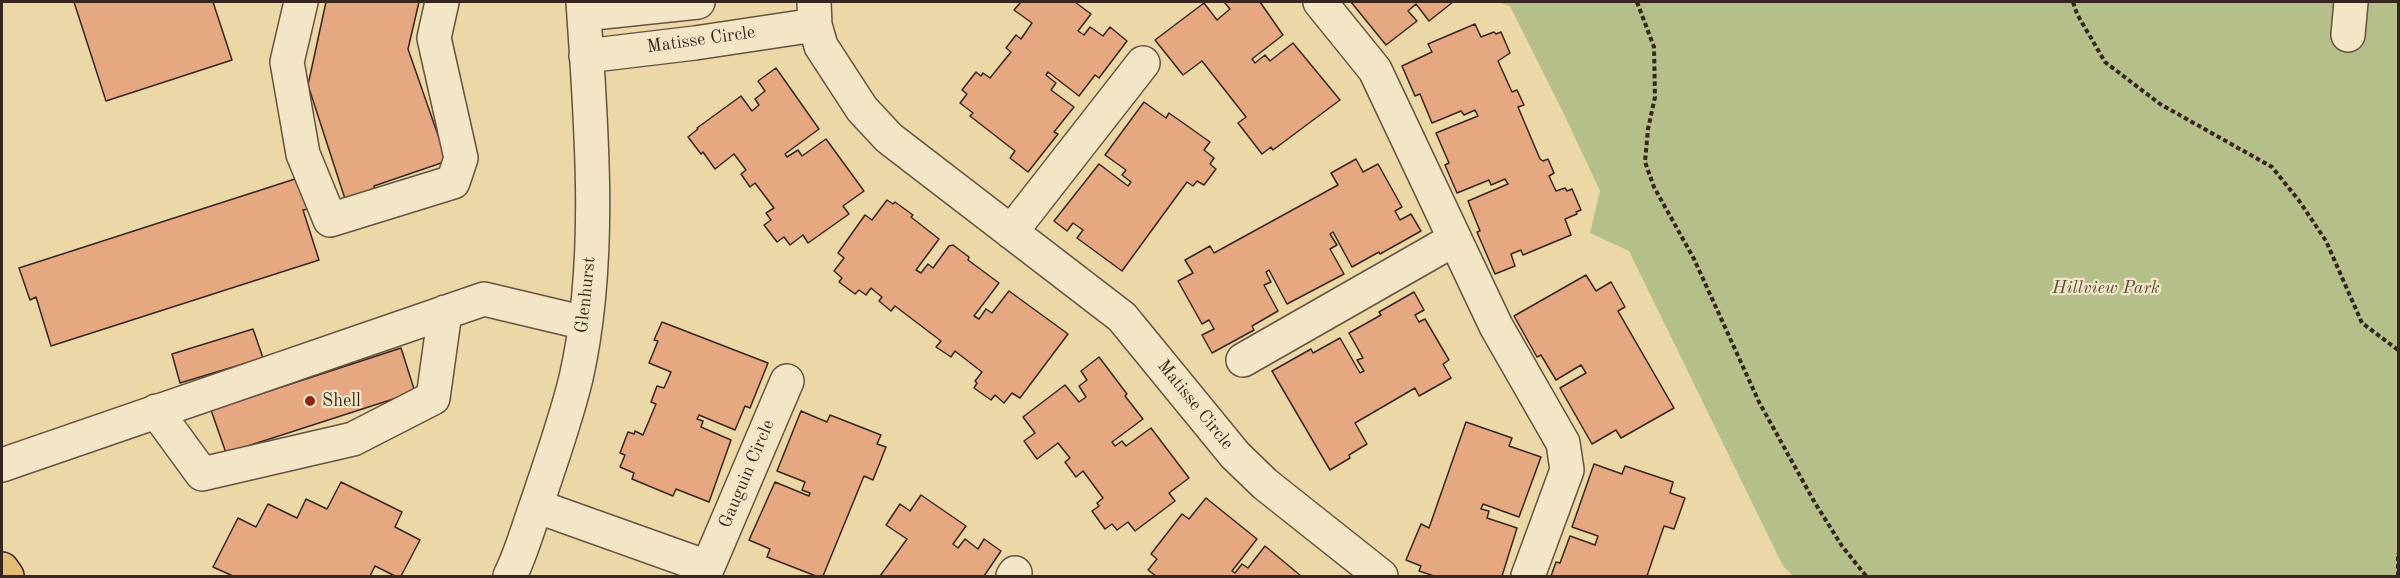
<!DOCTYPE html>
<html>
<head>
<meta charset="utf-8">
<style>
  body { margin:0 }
  #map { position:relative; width:2400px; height:578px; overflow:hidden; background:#ecd8a7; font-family:"Old Standard TT",serif }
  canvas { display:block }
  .frame { position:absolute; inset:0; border:3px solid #38261e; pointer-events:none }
</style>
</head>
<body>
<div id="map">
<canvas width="2400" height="578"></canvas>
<div class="frame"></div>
</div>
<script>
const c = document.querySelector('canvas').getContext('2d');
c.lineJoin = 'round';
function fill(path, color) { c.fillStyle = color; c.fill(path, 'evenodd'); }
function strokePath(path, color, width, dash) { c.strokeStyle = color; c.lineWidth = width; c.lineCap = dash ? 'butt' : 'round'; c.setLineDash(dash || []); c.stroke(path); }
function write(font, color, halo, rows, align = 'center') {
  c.font = font + ' "Old Standard TT",serif'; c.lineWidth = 4.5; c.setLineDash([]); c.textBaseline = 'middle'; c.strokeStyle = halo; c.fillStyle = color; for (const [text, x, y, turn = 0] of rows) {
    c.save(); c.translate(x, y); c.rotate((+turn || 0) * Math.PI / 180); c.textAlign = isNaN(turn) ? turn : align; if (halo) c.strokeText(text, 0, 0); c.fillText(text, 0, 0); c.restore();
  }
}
const green = new Path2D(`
  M1498,2H2398V576H1793L1783,566L1629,251L1590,233L1600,191L1563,112L1510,6Z`);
const building = new Path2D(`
  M74,2H213L232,60L106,101Z
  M326,2H419L408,49L447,161L374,186V193L346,202L308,85Z
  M1021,2H1075L1091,14L1078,31L1084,35L1090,27L1103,36L1110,27L1127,41L1099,78L1095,75L1079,96L1048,72L1046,75L1056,83L1051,90L1074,107L1054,132L1058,134L1028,172L1010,158L1015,151L970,116L973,113L960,103L967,94L962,90L976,72L981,76L983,73L990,78L1011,52L1006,48L1016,35L1021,39L1032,23L1014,10Z
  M1224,2H1260L1283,35L1252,59L1255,63L1265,55L1270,61L1293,43L1340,100L1273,150L1271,147L1262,154L1238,123L1246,117L1202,61L1183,75L1155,40L1204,3L1217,20L1230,9Z
  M1351,2H1453L1429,21L1416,4L1408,11L1417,21L1386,45Z
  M1475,24L1481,37L1494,32L1496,34L1501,32L1510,53L1498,61L1512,92L1517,90L1524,105L1518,107L1540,159L1543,161L1548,159L1554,173L1549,176L1556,191L1565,188L1567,191L1572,189L1581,210L1576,212L1577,214L1565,219L1571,235L1523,255L1521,250L1511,254L1515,266L1495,274L1477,232L1480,231L1468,201L1508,184L1505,179L1491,185L1489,180L1457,193L1445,165L1449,163L1436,133L1478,116L1475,110L1464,115L1461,111L1432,123L1420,94L1415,96L1402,66L1432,52L1428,44Z
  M776,68L819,129L785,154L787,157L798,150L802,156L826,139L864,191L843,206L849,214L808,243L803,235L790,245L784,237L777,242L764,225L771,220L766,213L774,208L755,183L750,187L741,174L746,170L734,154L715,169L703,152L701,154L688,137L698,129L697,128L741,96L752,111L759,105L755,99L765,91L758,81Z
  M1144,102L1166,118L1169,113L1210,142L1204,150L1214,158L1210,164L1216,169L1204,185L1197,181L1193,186L1187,182L1122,271L1077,238L1083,230L1073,223L1067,231L1054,221L1099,164L1128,186L1131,182L1122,175L1126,170L1105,155Z
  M1356,159L1363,172L1378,164L1402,207L1395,211L1400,220L1411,214L1421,231L1380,254L1379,252L1352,267L1333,232L1330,234L1337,245L1330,249L1344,274L1287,304L1269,270L1266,272L1271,282L1264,285L1278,311L1252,326L1254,330L1212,353L1202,335L1214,329L1209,320L1202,324L1178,281L1193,273L1185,260L1210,246L1214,253L1338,185L1331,173Z
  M298,178L308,209L303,210L319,260L51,346L36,297L30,300L19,268Z
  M887,200L893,204L895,202L913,215L911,217L939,239L916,270L921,273L928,264L933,268L949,246L953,245L969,257L968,260L999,283L974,316L979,319L986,309L992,313L1009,291L1068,334L1020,398L1012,393L1004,403L995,395L991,400L974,388L977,383L975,381L982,372L955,351L951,357L936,347L941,341L895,306L891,311L879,301L882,297L871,288L866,295L859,290L855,294L839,282L842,278L834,271L844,258L838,253L865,215L872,220Z
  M1586,275L1596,291L1611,282L1625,307L1618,311L1674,408L1621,438L1616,430L1592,444L1560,388L1586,373L1581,365L1556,380L1541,355L1537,357L1514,316Z
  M1414,292L1424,310L1415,315L1419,322L1425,319L1449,360L1443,364L1451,378L1419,396L1415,388L1355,423L1367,444L1349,455L1350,458L1330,470L1272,371L1311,349L1313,353L1340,338L1360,373L1364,371L1357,360L1363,358L1349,333L1381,315L1379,312Z
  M662,322L768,363L750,408L745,406L735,430L699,415L697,419L703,421L701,427L731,440L709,502L676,489L673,496L632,479L634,473L620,467L625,455L620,453L628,432L634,434L635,431L643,435L656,404L651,402L657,386L664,388L671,372L649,363L658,341L654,340Z
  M253,329L263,358L180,383L172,354Z
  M401,348L415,392L226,453L211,410Z
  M1099,357L1127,394L1125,396L1143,419L1112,442L1115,446L1122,441L1126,446L1151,428L1189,478L1169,493L1175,501L1135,531L1128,522L1117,530L1112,524L1105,529L1092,511L1099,506L1097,503L1103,498L1083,471L1076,477L1065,462L1070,458L1058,443L1037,459L1024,441L1035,433L1023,417L1065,385L1079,402L1086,397L1079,386L1087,380L1081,371Z
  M801,411L827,422L830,415L881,435L877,444L886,447L873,480L864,476L823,576H816L767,557L770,549L749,540L775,482L809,496L810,493L802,490L805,482L777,471Z
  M1466,422L1512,438L1509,446L1541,457L1519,517L1483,504L1481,509L1489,511L1487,518L1517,528L1502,576H1434L1419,571L1421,566L1406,560L1421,524L1429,528Z
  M1594,464L1622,474L1625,466L1673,482L1670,493L1685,498L1674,529L1664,526L1647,576H1551L1556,562L1560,563L1570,536L1595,545L1598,536L1572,527Z
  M341,482L402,512L395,527L420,540L401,576H395L375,566L370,576H233L213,567L238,518L256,527L268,504L297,518L306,499L327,509Z
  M921,495L966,526L953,544L958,548L965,539L978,549L984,539L1001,551L984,576H880L907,539L886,525L900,504L910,511Z
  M1206,498L1257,539L1232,571L1235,573L1242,564L1248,568L1265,546L1301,576H1156L1148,570L1157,559L1151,554L1182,514L1189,519Z`);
const path = new Path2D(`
  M1637,2L1654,47L1655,97L1648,129L1645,162L1654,187L1694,259L1759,402L1815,503L1842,546L1866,576
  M2073,2L2077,14L2105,62L2160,104L2272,167L2300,202L2326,241L2362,323L2398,350
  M2398,576V553`);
const minor = new Path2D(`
  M301,2L287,62L303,154L330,220L453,182L461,158L434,38L442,2
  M814,2L815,25L821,46L862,109L889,138L1122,317L1235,455L1265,484L1381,576
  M1320,2L1375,70L1496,326L1563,443L1567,470L1528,576
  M584,14L698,2
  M2348,35L2351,2
  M586,56L695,43L815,25
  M1011,232L1143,63
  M1243,360L1455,239
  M156,411L202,474L353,439L433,398L445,312
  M2,465L484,299L585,323
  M536,506L707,567
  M510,576C522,552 529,525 538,500C552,459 566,419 576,378C603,260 591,121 583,2
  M704,576L787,381
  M1013,576L1015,573`);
const major = new Path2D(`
  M2,569L7,576`);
const markers = [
  [310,401,6,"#8f2418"]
];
const streetNames = [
  ["Matisse Circle",701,40,-8],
  ["Glenhurst",586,295,-84],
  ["Matisse Circle",1195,405,51],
  ["Gauguin Circle",747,474,-67]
];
const parkNames = [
  ["Hillview Park",2106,288]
];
const poiNames = [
  ["Shell",322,401]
];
fill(green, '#b4bf89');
fill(building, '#e6a880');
strokePath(building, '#38261e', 1.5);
strokePath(minor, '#655240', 36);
strokePath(major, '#38261e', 36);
strokePath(path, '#38261e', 4, [4.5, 3]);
strokePath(minor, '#f3e6c6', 33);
strokePath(major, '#e6bc74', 33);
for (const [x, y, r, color] of markers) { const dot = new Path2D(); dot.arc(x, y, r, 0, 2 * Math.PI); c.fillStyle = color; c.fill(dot); strokePath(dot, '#f3e6c6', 2); }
write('18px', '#38261e', '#f3e6c6', streetNames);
write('italic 18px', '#574c39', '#f3e6c6', parkNames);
write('18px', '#38261e', '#f3e6c6', poiNames, 'left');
</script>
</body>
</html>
